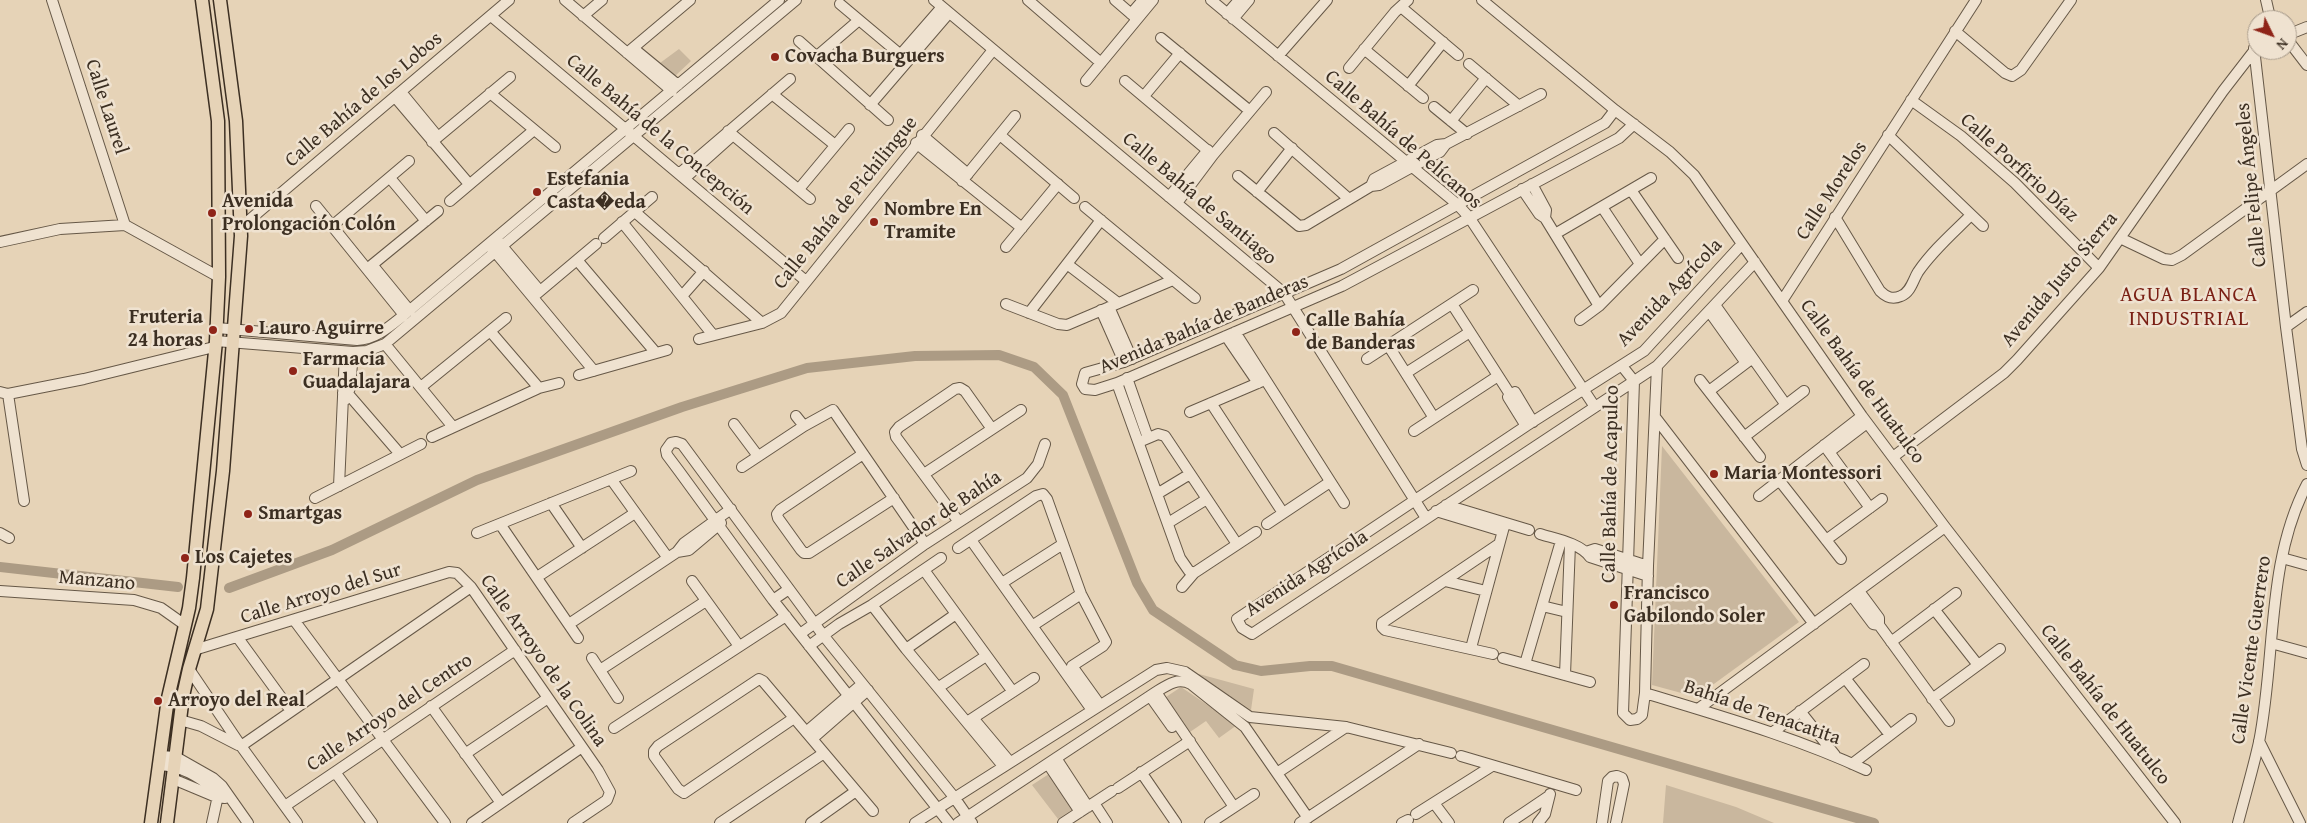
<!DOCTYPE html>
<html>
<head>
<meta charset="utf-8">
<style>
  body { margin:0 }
  #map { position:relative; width:2307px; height:823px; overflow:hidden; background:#e6d3b7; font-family:"Gentium Book Plus",serif }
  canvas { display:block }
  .north { position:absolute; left:2247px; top:10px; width:50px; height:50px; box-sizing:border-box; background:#efe2d0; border:1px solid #a79a8a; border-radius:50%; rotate:132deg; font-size:14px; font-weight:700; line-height:20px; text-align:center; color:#3c2f22 }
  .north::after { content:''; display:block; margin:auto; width:18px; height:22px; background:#8f2418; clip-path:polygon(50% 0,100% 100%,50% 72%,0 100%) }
</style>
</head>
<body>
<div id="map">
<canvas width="2307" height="823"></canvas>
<div class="north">N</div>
</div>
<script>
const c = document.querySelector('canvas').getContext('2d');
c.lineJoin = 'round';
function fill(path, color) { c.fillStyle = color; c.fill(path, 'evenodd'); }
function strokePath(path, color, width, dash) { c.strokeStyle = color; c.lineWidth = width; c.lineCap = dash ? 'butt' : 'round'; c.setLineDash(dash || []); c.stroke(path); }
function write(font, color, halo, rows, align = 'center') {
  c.font = font + ' "Gentium Book Plus",serif'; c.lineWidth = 5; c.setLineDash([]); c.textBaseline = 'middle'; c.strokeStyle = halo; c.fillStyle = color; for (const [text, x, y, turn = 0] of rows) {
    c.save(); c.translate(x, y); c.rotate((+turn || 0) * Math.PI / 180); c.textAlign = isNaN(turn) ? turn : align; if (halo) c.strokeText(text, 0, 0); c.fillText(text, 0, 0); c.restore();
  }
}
const green = new Path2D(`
  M679,49L691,61L674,77L660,63Z
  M1662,446L1799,622L1696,697L1652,685Z
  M1199,674L1254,689L1251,710L1199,675Z
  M1181,687L1237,725L1219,738L1206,721L1190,732L1166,697Z
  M1049,774L1073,809L1058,819L1032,785Z
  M1666,785L1736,807L1774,823H1663Z`);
const canal = new Path2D(`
  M0,567L178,587
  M229,588L332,550L477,480L682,407L807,368L915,356L999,355L1034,367L1063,395L1137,583L1153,610L1235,665L1261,671L1310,666H1332L1874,823`);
const minor = new Path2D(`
  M52,0L125,225
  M565,0L672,91
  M934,0L1284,293L1426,518
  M1028,0L1101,63
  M1115,0L1137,19
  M1211,0L1457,204L1469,217L1595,407
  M1482,0L1615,110L1670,152L1694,175L1862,416L1945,527L2175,823
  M2266,0L2269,13L2274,20
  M840,4L908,61
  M1401,7L1458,55
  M1131,14L1143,0
  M1227,14L1239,0
  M491,16L806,281
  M583,16L602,0
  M1233,19L1249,0
  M1955,31L2005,73L2012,76L2021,70L2071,0
  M2287,35L2307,27
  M1161,38L1250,111
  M2287,39L2307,65
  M799,41L888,120
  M633,48L678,85
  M2254,48L2286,327L2302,449L2307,465
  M1364,49L1423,98
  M627,53L690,0
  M901,54L942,7
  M1278,56L1327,0
  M816,57L859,20
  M1469,64L1519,106
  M1349,68L1395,12L1408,0
  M1086,81L1153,0
  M1125,81L1213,155
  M1408,86L1443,42
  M401,92L438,137
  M490,93L555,147
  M772,94L835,145
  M1144,96L1180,53
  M395,97L469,184
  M1911,100L1961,136L2015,183L2099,268
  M870,105L949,13
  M1434,107L1467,134
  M1615,110L1605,123L1341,269L1124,362L1085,373L1082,384L1085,389L1095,390L1117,383L1342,286L1619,138L1634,124
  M1451,121L1486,78
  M728,131L810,199
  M1274,133L1349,199
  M922,135L968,174
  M1000,135L1074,198
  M1888,135L1983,226
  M432,142L510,77
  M916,143L1022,228
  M680,173L790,79
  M1238,176L1299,226L1306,225L1371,186L1379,185L1432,156L1440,152L1446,144
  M390,178L426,221
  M685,178L733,135
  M962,181L1015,116
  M1532,184L1546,210L1545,218
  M1371,186L1374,179L1437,145L1446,144L1541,94
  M799,189L849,129
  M1522,189L1539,214L1545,218L1599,306
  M1631,190L1678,258
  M1257,192L1292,148
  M1169,197L1208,150
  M450,201L534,130
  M1177,203L1213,155L1266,92
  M316,206L404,315
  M1085,207L1195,298
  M1602,207L1640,264
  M635,212L762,323
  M1835,217L1880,291C1886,297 1892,300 1901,296C1911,292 1913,280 1918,272C1933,250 1953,233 1971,215
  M622,222L713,335
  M332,226L409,161
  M241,227L509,0
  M1555,234L1651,178
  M604,238L652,197
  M2120,238L2164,259L2172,260L2182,255L2307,164
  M497,240L540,291
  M0,242L60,229L125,225L219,277
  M1742,244L1644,351L1526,426L1237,619L1242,628L1252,634L1657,366L1755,262
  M491,247L594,371
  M1006,247L1058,184
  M577,260L656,353
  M1067,264L1118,303
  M374,267L410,311
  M367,269L438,211
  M682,296L704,271
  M533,297L596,244
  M1782,301L1976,0
  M1006,304L1058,324L1067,325L1173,280
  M1452,304L1513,399
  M1715,305L1786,405
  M1109,307L1132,359
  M1101,310L1124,362
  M1709,311L1746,363
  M1029,313L1101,220
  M1580,320L1599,306L1665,239
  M2286,327L2307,312
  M217,328L357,340C376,339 389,327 404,315L779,0
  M490,331L539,388
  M1235,332L1344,503
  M1226,336L1258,383
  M699,339L762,323L781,313L993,50
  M216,341L353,352L367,351L385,344L796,0
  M385,344L453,427
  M1388,345L1434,418
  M1367,359L1473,290
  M1622,366L1634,381L1623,713L1630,720L1637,719L1642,715L1645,693L1648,566L1657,366
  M1406,373L1470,332
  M579,375L667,350
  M1127,378L1148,438
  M1700,380L1760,457
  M1117,383L1180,558L1189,571L1194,573L1256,532
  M421,387L506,318
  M1709,391L1750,360
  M0,392L8,394L84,379L214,347
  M343,393L349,395L400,454
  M8,394L24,501
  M345,400L350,388L353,352
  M1211,403L1283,513
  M1190,412L1265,380
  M796,416L804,426
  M1655,417L1814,624
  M734,424L758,456
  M1526,426L1508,397L1513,399L1515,392L1533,422
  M1414,431L1498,376
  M432,437L539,388L559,383
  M1744,437L1804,391
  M1139,442L1158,434L1165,436L1237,544
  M1824,445L1870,508
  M1829,452L1867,423
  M863,454L780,510L777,514L778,518L801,550L804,553H809L894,498
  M1893,457L2004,373L2017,360L2099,268L2223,91L2257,47
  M742,467L804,426L833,410L925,544
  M924,474L1021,410
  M611,479L668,558
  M1779,480L1841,559
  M339,486L345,352
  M1157,494L1190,474
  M1759,496L1862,416
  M315,498L421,444
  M551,503L582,548
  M1446,505L1529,530
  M1436,511L1502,531
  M959,522L896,437L895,432L899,427L955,389L960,388L965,391L992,429
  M1168,523L1207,499
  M500,524L578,638
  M1267,524L1330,482
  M0,533L9,538
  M477,533L631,471
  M1540,534C1556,539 1580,543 1590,557L1648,576
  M971,540L1092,710
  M1826,540L1882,499
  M958,548L1036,496L1043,494L1047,499L1081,594L1106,642L1103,646L1072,666L1100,705
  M677,552L689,550L721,523
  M1586,552L1595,549L1648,566
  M2282,558L2307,565
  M924,570L1013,692
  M537,577L635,513
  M692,581L739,646
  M1445,581L1486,591
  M1002,583L1063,544
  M1182,587L1194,573
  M0,591L134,600L161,608L185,625
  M1859,591L1879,618V625
  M1852,596L1873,624L1879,625L1949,721
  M773,600L789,589
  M872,605L906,649L1003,766
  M1542,606L1567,612
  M1934,609L1978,665
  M294,620L445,823
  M569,624L677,552L684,543L731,509
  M1032,626L1081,594
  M800,634L925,544L1027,478L1038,464L1045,444
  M238,638L291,711
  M1891,642L1956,593
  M2271,643L2307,653
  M809,646L839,624L872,605L941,558
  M1471,648L1505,523
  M906,649L956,614
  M194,650L449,572L457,573L471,587L598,770L610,792L607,800L573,823
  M1493,654L1385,630L1382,627V623L1499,544
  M592,658L618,698
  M1503,658L1590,682
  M1525,664L1561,541
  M189,669L241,746L297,823
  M600,670L706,601
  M1565,675L1570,544
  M1845,678L1890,735
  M939,687L986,656
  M1156,692L1234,807
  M1645,693C1720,716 1795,737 1866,770
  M1150,696L1172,727
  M1932,699L2000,649
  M431,706L501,803
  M1698,709L1945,527
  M1800,711L1835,755
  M794,718L684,793L678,789L654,756V751L658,746L759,679L763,681L873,811
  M973,718L1010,762
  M180,720L201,726L238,745
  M967,722L1034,678
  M614,728L786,616
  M806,732L862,684
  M1773,732L1864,664
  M812,739L868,690
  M2259,741L2300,823
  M241,746L471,587
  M465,754L548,698
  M160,756L176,757L213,778L222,786L248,823
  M1461,756L1576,790
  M1056,758L1088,807
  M1048,764L1080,812
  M1852,764L1911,719
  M159,765C187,766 203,781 226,797
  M335,772L372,823
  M1141,772L1176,823
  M1277,773L1346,727
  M173,779L216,797L225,798
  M1118,788L1190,741
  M1094,803L1107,823
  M1434,803L1449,823
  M285,806L515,650
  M1416,814L1492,766
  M212,823L219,791
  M472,823L582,747
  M720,823L824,753
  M811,823L856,791
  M915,823L1156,670L1167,668L1185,672L1250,717L1346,727L1451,753
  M949,823L773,600L679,471L667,455L666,450L671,443L676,442L682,444L823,635L954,797L972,823
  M958,823L1156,692C1167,685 1178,677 1191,684L1245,727L1308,818
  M1063,823L1112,791
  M1210,823L1254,794
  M1300,823L1419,744
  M1402,823L1408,820
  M1509,823L1549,796
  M1538,823L1545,814L1550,794
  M1602,823L1608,781L1612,777L1617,776L1622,778L1624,784L1616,823
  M2238,823C2245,796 2253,769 2259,742C2276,657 2266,562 2307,484`);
const major = new Path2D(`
  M151,823L168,698L189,608L193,578L216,341L219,277L218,121L202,0
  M167,823L183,696L189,669L207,609L223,471L241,236L236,121L220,0`);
const markers = [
  [775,57,5,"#8f2418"],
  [537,192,5,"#8f2418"],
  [212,213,5,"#8f2418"],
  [874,222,5,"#8f2418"],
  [249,329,5,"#8f2418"],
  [213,330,5,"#8f2418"],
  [1296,332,5,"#8f2418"],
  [293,371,5,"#8f2418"],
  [1714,474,5,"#8f2418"],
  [248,514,5,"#8f2418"],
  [185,558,5,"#8f2418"],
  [1614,605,5,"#8f2418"],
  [158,701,5,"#8f2418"]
];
const poiNames = [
  ["Covacha Burguers",785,57],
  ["Estefania",547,180],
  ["Casta�eda",547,203],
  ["Avenida",222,202],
  ["Prolongación Colón",222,225],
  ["Nombre En",884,210],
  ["Tramite",884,233],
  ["Fruteria",203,318,"right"],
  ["24 horas",203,341,"right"],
  ["Calle Bahía",1306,321],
  ["de Banderas",1306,344],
  ["Lauro Aguirre",259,329],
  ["Farmacia",303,360],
  ["Guadalajara",303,383],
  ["Maria Montessori",1724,474],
  ["Smartgas",258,514],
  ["Los Cajetes",195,558],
  ["Francisco",1624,594],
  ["Gabilondo Soler",1624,617],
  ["Arroyo del Real",168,701]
];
const streetNames = [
  ["Calle Bahía de los Lobos",364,100,-40],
  ["Calle Laurel",106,107,72],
  ["Calle Bahía de la Concepción",660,135,40],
  ["Calle Bahía de Pelícanos",1403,140,41],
  ["Calle Porfirio Díaz",2019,168,42],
  ["Calle Felipe Ángeles",2252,185,-96],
  ["Calle Morelos",1832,191,-57],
  ["Calle Bahía de Santiago",1199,199,40],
  ["Calle Bahía de Pichilingue",846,203,-51],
  ["Avenida Justo Sierra",2060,280,-50],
  ["Avenida Agrícola",1670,293,-46],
  ["Avenida Bahía de Banderas",1204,325,-23],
  ["Calle Bahía de Huatulco",1862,382,54],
  ["Calle Bahía de Acapulco",1611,484,-89],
  ["Calle Salvador de Bahía",919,530,-34],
  ["Avenida Agrícola",1307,574,-33],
  ["Manzano",97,581,5],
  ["Calle Arroyo del Sur",321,594,-17],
  ["Calle Vicente Guerrero",2252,650,-82],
  ["Calle Arroyo de la Colina",543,661,55],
  ["Calle Bahía de Huatulco",2105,705,52],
  ["Calle Arroyo del Centro",390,713,-34],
  ["Bahía de Tenacatita",1762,713,19]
];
const neighbourhoodNames = [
  ["AGUA BLANCA",2189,296],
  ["INDUSTRIAL",2189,320]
];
fill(green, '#c9b79e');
strokePath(canal, '#ac9b84', 10);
strokePath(minor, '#665847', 12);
strokePath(major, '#3c2f22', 15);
strokePath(minor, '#efe2d0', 10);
strokePath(major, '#e6d3b7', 12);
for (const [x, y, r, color] of markers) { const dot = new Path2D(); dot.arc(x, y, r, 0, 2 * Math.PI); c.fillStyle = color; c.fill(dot); strokePath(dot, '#efe2d0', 2); }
write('bold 20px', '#3c2f22', '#efe2d0', poiNames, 'left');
write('20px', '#3c2f22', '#efe2d0', streetNames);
c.letterSpacing = '1px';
write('21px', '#7a1f14', '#efe2d0', neighbourhoodNames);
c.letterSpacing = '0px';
</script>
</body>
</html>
